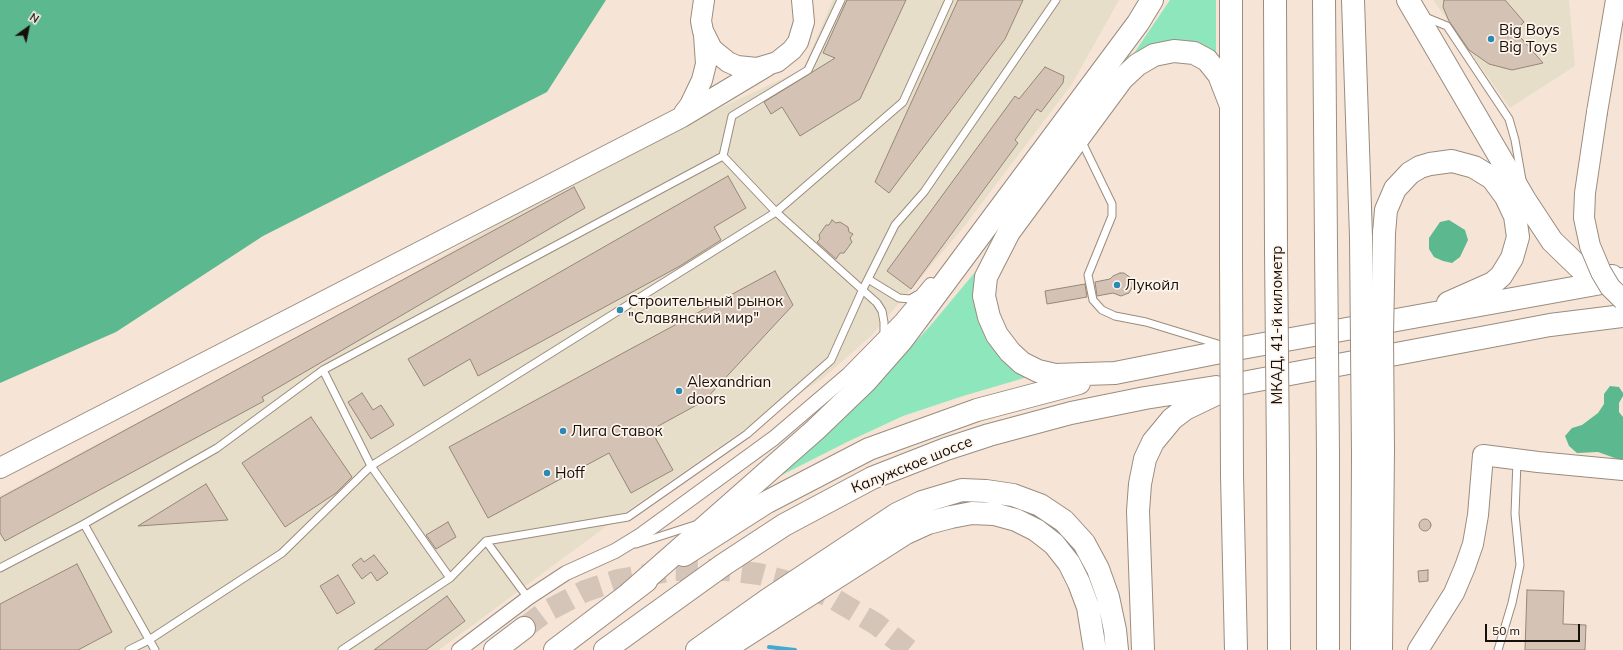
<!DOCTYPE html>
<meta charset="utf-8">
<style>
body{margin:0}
#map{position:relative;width:1623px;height:650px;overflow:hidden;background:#f6e5d6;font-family:Mulish,sans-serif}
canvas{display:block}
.north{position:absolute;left:8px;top:8px;width:40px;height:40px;-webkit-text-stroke:3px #fef4eb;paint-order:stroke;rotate:33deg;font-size:11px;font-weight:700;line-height:16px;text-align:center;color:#16100b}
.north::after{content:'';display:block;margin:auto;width:14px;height:18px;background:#16100b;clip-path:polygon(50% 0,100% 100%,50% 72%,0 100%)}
.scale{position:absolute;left:1485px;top:624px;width:95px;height:18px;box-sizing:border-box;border:2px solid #16100b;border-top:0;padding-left:5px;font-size:12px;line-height:14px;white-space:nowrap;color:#16100b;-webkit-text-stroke:3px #fef4eb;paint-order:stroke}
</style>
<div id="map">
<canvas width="1623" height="650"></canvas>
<div class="north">N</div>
<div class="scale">50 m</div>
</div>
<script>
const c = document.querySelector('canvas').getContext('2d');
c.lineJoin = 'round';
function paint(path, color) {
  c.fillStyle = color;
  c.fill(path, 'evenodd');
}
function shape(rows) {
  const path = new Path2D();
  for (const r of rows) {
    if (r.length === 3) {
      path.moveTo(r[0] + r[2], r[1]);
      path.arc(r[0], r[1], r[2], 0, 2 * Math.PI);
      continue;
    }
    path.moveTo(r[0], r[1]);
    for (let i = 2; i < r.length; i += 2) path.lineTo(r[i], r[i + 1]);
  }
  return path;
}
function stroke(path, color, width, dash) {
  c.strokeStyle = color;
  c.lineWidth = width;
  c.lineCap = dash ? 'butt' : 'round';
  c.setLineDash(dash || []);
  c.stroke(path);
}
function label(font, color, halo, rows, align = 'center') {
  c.font = font + ' Mulish,sans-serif';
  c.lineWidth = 3.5;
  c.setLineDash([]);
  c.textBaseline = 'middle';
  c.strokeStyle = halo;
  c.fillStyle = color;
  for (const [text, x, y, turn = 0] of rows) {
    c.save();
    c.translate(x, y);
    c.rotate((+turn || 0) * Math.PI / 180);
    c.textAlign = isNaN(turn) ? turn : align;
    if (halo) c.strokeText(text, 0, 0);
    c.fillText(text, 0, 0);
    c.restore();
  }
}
paint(shape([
 [833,0,1119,0,1072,84,963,228,871,336,822,379,739,433,627,511,439,650,0,650,0,496,395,284,597,166,803,69],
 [1433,0,1569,0,1575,66,1510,108]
]), '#e7dec9');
paint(shape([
 [1170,0,1216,0,1216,57,1126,65],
 [976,271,979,274,978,296,1031,376,963,396,903,416,847,442,770,481,886,374,931,325]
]), '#8ee6bc');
paint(shape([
 [0,0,606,0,547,92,263,236,116,332,0,383],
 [1449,220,1465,230,1468,240,1460,257,1452,263,1443,261,1434,257,1429,249,1429,238,1440,222],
 [1610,386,1619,387,1623,393,1623,396,1619,403,1619,412,1623,417,1623,461,1598,452,1577,453,1569,446,1565,436,1572,428,1582,425,1598,413,1604,404,1604,394]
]), '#5cb88f');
stroke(shape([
 [769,647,795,650]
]), '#41aace', 4);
const building = shape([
 [847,0,906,0,860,99,800,136,782,107,771,114,764,102,835,58,823,53,847,0],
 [958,0,1023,0,1005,39,889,193,875,182,958,0],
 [1444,0,1505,0,1524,22,1515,31,1543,63,1512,70,1489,64,1469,50,1449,21,1443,7,1444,0],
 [1045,67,1064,76,1063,83,1041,112,1037,109,1015,140,1018,143,911,289,887,271,1015,96,1019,99,1045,67],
 [728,176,746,208,714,227,721,240,680,266,478,376,470,359,424,386,408,359,728,176],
 [574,187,585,208,262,397,264,401,5,541,0,533,0,498,574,187],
 [832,220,836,223,840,222,848,227,849,232,853,234,850,238,852,242,844,253,840,253,836,259,817,242,820,239,819,235,826,225,829,225,832,220],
 [775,271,793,305,704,401,651,430,673,470,631,493,609,453,488,518,449,447,775,271],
 [1120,273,1124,273,1131,278,1133,286,1129,293,1121,296,1113,293,1097,296,1095,282,1110,279,1113,276,1120,273],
 [1085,284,1087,297,1047,304,1045,291,1085,284],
 [362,393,373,410,381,405,394,425,371,439,348,402,362,393],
 [311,417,352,477,336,493,285,527,242,463,311,417],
 [206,484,228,520,138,526,206,484],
 [1425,525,6],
 [448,522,456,537,436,549,426,535,448,522],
 [374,555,388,573,377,581,371,572,362,579,352,565,361,558,364,562,374,555],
 [77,564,112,632,78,650,0,650,0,604,77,564],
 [1428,570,1428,581,1419,582,1418,571,1428,570],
 [338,575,355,603,337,614,320,586,338,575],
 [1527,590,1564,591,1563,624,1586,625,1585,650,1525,650,1527,590],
 [447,596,465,621,426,650,374,650,447,596]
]);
paint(building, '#d4c3b5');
stroke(building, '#968779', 1);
stroke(shape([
 [524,628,545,612,585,591,618,580,675,570,726,570,759,574,799,585,829,596,876,624,909,650]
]), '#d4c5b8', 22, [22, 11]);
const lane = shape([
 [1425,17,1447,26,1509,119,1515,140,1522,180],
 [1081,140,1112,204,1112,216,1088,275,1093,300,1102,310,1115,316,1146,322,1221,345],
 [723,156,776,212,877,303,882,311,884,322,884,336],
 [868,279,899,298,910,299,917,295],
 [323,370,371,466,450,578],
 [84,524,155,650],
 [486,541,528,598],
 [636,544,698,524],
 [0,568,84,524,217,448,323,370,723,156,732,116,808,70,841,0],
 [129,650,149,640,282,553,371,466,776,212,903,102,949,0],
 [342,650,450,578,486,541,628,517,747,434,831,360,862,291,895,225,924,192,1056,0],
 [1498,650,1512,603,1520,565,1515,514,1517,461]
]);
const street = shape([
 [459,650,528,598,566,573,615,551,641,535,774,438,849,374,901,321,931,285]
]);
const secondary = shape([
 [704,0,701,21,703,31,712,49,728,62,737,66,757,68,777,62,792,50,798,42,804,22,802,0],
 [1597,112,1616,0],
 [684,113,690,105,702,80,706,64,704,35],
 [0,468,682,117,767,66],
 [1418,650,1454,593,1465,567,1473,544,1478,515,1483,455,1538,462,1623,470]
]);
const primary = shape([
 [1408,0,1525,200,1552,241,1583,271,1594,276,1612,276],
 [1231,106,1219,75,1207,60,1194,53,1174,51,1154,55,1137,65,1122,79,1009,232,986,277,984,296,989,317,997,335,1010,352,1022,363,1038,371,1055,375,1115,373,1236,349,1623,279],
 [1384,233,1386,210,1395,189,1410,173,1420,167,1430,164,1452,161,1474,167,1492,178,1506,197,1515,216,1518,237,1512,258,1501,276,1493,283,1448,303],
 [1231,259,1231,0],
 [1232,475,1236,650],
 [684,555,767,502,869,449,977,410,1079,383],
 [555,650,646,581],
 [605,650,723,565,784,525,872,478,946,449,989,435,1071,413,1145,398,1216,387],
 [1143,650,1138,511,1140,484,1145,459,1153,442,1172,419,1185,409,1237,384,1550,325,1623,316],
 [1381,650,1383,449]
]);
const highway = shape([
 [1275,0,1276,250],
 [1324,0,1326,245],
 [1353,0,1361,237],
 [1328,454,1328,650],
 [1278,459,1279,650],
 [631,592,815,430,866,381,902,340,1138,23,1152,0],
 [495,650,524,628],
 [697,650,766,601,897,514,922,502,962,490,986,491,1013,495,1040,505,1064,521,1084,543,1098,569,1108,597,1115,630,1117,650],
 [723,650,906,533,928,523,951,517,972,513,994,514,1016,520,1036,530,1054,544,1069,563,1079,583,1088,607,1095,650],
 [1362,650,1363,454]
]);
stroke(lane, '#9b8c7e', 9);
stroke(street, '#9b8c7e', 16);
stroke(secondary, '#9b8c7e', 22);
stroke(primary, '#9b8c7e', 24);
stroke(highway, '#9b8c7e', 24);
stroke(lane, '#fff', 7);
stroke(street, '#fff', 14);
stroke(secondary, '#fff', 20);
stroke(primary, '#fff', 22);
stroke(highway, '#fff', 22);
const secondaryBridge = shape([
 [1597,112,1585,193,1584,218,1590,246,1601,272,1610,287,1623,300]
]);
const primaryBridge = shape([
 [1231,259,1232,475],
 [1383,449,1382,336,1384,233]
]);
const highwayBridge = shape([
 [1361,237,1363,454],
 [1326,245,1328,454],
 [1276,250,1278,459]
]);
stroke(secondaryBridge, '#9b8c7e', 22, []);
stroke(primaryBridge, '#9b8c7e', 24, []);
stroke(highwayBridge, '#9b8c7e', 24, []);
stroke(secondaryBridge, '#fff', 20);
stroke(primaryBridge, '#fff', 22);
stroke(highwayBridge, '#fff', 22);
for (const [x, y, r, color] of [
 [1491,39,4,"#2c88b5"],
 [1117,285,4,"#2c88b5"],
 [620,310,4,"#2c88b5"],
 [679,391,4,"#2c88b5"],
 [563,431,4,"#2c88b5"],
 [547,473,4,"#2c88b5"]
]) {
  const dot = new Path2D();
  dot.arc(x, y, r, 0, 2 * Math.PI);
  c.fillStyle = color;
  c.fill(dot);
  stroke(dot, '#fef4eb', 1.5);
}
label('15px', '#16100b', '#fef4eb', [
 ["Big Boys",1499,30],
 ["Big Toys",1499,47],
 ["Лукойл",1125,285],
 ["Строительный рынок",628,301],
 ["\"Славянский мир\"",628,318],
 ["Alexandrian",687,382],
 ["doors",687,399],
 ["Лига Ставок",571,431],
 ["Hoff",555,473]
], 'left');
label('15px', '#16100b', '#fef4eb', [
 ["МКАД, 41-й километр",1277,325,-90],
 ["Калужское шоссе",912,465,-22]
]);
</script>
